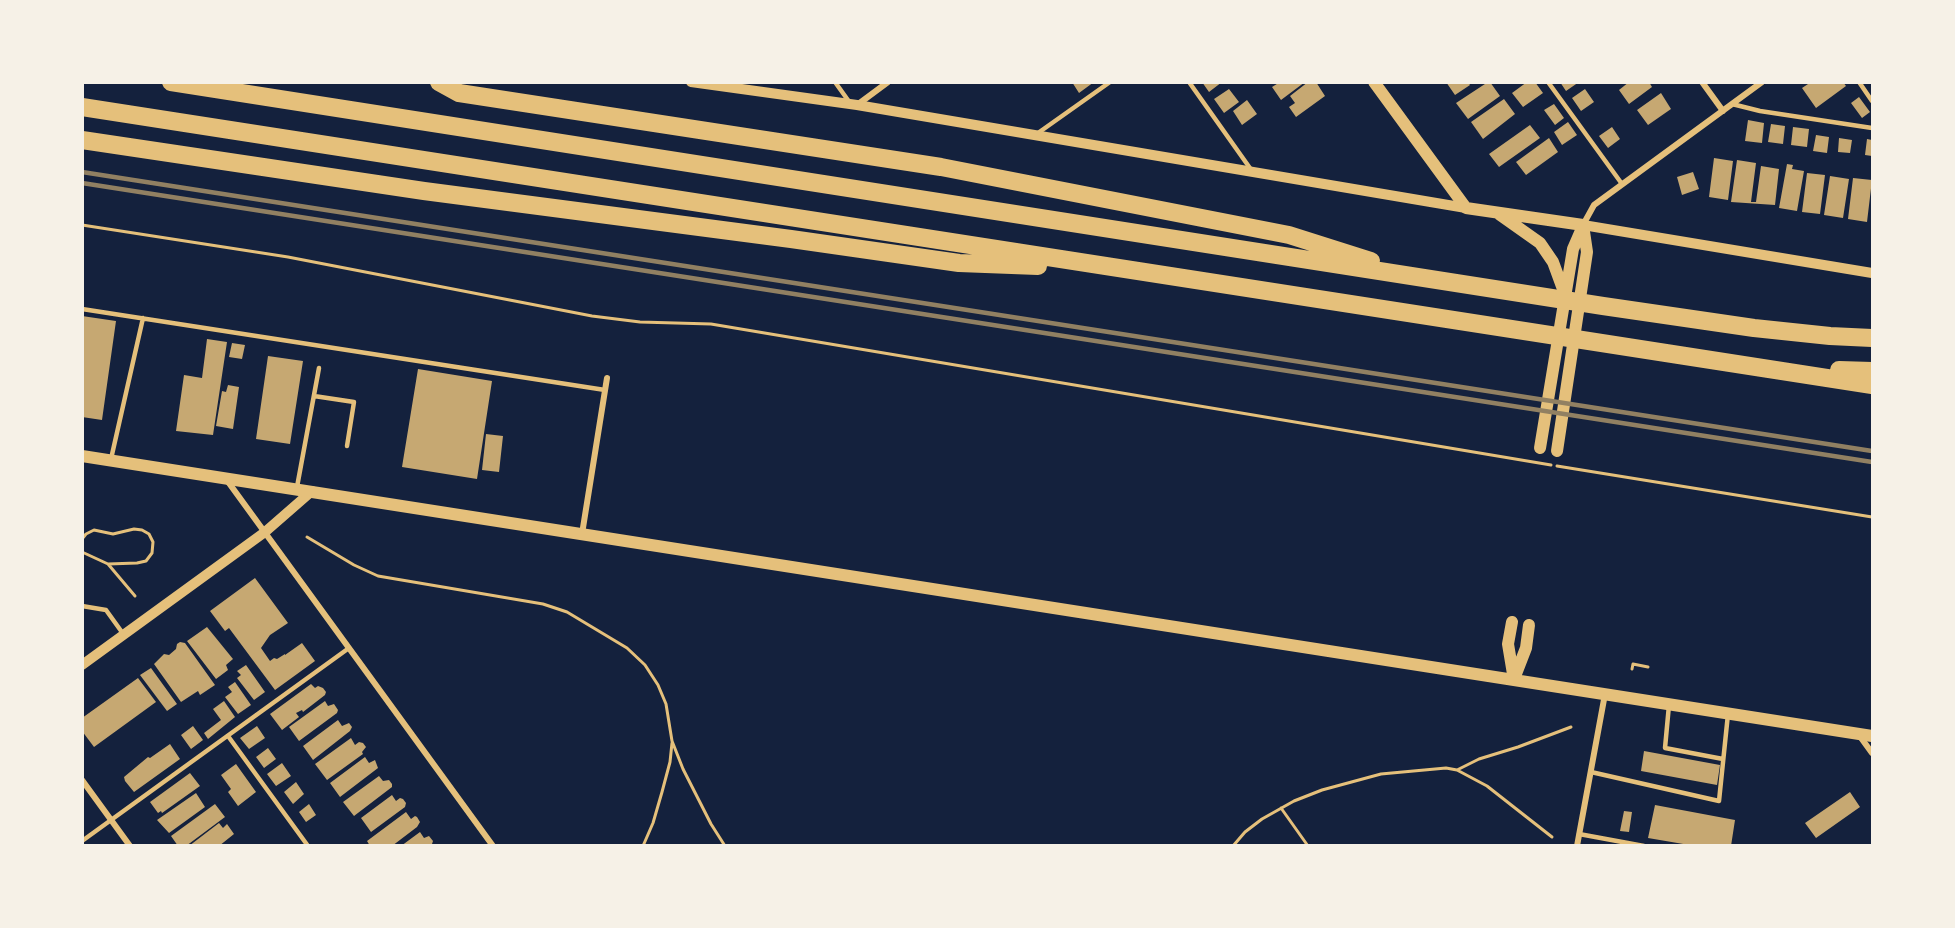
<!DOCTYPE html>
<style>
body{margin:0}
#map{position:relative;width:1955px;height:928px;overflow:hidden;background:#14213d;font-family:"Work Sans",sans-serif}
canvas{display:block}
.frame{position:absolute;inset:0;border:84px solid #f6f1e7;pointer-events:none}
</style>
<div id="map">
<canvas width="1955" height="928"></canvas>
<div class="frame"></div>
</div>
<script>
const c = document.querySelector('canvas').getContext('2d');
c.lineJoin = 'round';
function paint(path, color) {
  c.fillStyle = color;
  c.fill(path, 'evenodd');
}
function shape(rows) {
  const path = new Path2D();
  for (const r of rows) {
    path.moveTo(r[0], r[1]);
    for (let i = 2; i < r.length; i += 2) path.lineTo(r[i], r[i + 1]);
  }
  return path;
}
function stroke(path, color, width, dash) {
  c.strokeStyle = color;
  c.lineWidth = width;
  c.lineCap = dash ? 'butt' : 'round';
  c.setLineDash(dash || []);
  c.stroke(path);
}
paint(shape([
 [1072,82,1094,82,1079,93],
 [1202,82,1222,82,1209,92],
 [1280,82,1305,82,1281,100,1272,87],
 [1308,82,1316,82,1325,96,1296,117,1289,107,1295,103,1290,96],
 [1446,82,1468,82,1470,85,1455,95],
 [1488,82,1490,82,1500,96,1468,119,1456,103],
 [1527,82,1535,82,1543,93,1523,107,1512,93],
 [1560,82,1579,82,1566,91],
 [1629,82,1649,82,1652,87,1629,104,1619,90],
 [1843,82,1846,86,1816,108,1802,88,1811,82],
 [1229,89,1239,102,1224,113,1214,99],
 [1585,89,1594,102,1581,111,1572,98],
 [1661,93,1671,109,1648,125,1637,110],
 [1859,97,1870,112,1862,118,1851,103],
 [1504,99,1515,114,1483,139,1471,122],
 [1247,100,1257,114,1242,125,1233,111],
 [1554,104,1564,118,1555,125,1544,110],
 [1748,120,1764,123,1762,143,1745,141],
 [1568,122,1577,135,1562,145,1554,132],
 [1771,124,1785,126,1783,144,1768,142],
 [1530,125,1540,138,1499,167,1489,154],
 [1612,127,1620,139,1608,148,1599,136],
 [1793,127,1809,129,1807,147,1791,145],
 [1816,135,1829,137,1827,153,1813,151],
 [1549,138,1558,152,1526,175,1516,162],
 [1839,138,1852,140,1850,153,1838,152],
 [1867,139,1872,140,1872,156,1865,155],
 [1714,158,1733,161,1728,200,1709,197],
 [1737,160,1756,163,1751,202,1756,202,1761,166,1779,169,1775,205,1731,202],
 [1787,164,1793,165,1792,169,1804,171,1797,211,1779,208],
 [1693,172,1699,189,1682,195,1677,177],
 [1807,173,1825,175,1820,214,1802,212],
 [1830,176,1849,179,1843,218,1824,215],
 [1853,178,1872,180,1867,222,1848,219],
 [82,316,116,321,102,420,82,417],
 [207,339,227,342,213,435,176,431,184,375,202,378],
 [232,343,245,345,242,359,229,357],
 [268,356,303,361,290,444,256,439],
 [418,369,492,381,477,479,402,467],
 [228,385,239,387,233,429,216,426,222,391,226,392],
 [486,434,503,436,499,472,482,470],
 [255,578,288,623,270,635,261,648,270,661,274,658,277,659,285,654,285,655,302,643,315,661,275,690,229,628,225,631,210,611],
 [207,627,233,659,226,665,228,670,216,679,187,641],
 [180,642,185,643,215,685,200,695,198,691,181,702,154,664,164,654,169,655,176,649,177,644],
 [246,665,265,692,254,700,237,678,241,675,237,671],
 [151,668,177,704,167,711,140,675],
 [138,678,156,702,94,747,82,731,82,718],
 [235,682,251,705,238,714,225,697,232,692,228,687],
 [311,684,315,688,318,686,323,688,326,692,325,695,303,712,302,710,296,713,299,717,282,730,270,714],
 [224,701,235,717,208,739,204,733,221,720,213,709],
 [325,701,328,706,334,704,338,710,337,713,299,741,289,727],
 [338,720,342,726,349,723,352,727,350,731,313,760,303,746],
 [193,726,203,740,191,749,181,735],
 [257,726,265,738,249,749,240,738],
 [351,738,355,745,359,742,363,743,366,747,362,752,363,754,327,780,315,764],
 [170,744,180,759,134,792,125,781,124,777,148,757,150,758],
 [268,748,276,759,264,768,256,757],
 [1644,751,1720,765,1717,785,1641,771],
 [365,757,369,763,375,760,378,768,340,797,330,783],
 [282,763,291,776,276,786,267,774],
 [236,764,256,792,238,806,228,792,231,789,221,775],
 [190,773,200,786,162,813,161,811,158,813,150,802],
 [379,776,383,781,389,780,392,784,392,787,354,816,343,802],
 [296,782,304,794,293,804,284,792],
 [1850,792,1860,807,1816,838,1805,823],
 [196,793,205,807,169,833,157,820],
 [392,795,396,801,400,798,403,799,406,803,405,807,371,832,361,818],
 [215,804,225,817,186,846,178,846,171,836],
 [309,804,316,815,306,822,299,812],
 [1655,805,1735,820,1731,846,1695,846,1648,838],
 [1624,811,1632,812,1629,832,1620,831],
 [406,812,411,819,415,816,417,817,420,822,417,827,392,846,370,846,367,841],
 [219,823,223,828,227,824,234,834,219,846,189,846],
 [420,832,424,838,429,836,433,841,432,844,401,846]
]), '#c6a872');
stroke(shape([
 [82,225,288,257,592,316,640,322,711,324,1551,465],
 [1557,466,1872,517],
 [307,537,354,565,378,576,543,604,567,612,627,648,645,665,658,685,666,704,672,741,683,769,711,824,725,846],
 [82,539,86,534,94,530,113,534,134,529,142,530,149,534,153,542,152,553,146,561,137,563,108,564],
 [82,552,108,564,135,596],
 [1632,669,1633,664,1648,667],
 [1457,770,1479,759,1518,747,1571,727],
 [1281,808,1308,846],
 [643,846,653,823,662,792,670,762,672,743],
 [1233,846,1245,832,1262,819,1294,801,1322,790,1381,774,1446,768,1457,770,1487,786,1552,837]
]), '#e5c07b', 3);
stroke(shape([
 [835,82,850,103],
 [1189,82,1252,171],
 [1548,82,1622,184],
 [1859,82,1872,101],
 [1732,104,1760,111,1872,128],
 [1038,133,1110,82],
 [82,309,605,390],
 [314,396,354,402,347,446],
 [111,459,143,318],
 [297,487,319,368],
 [82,606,106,610,124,635],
 [1669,705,1665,748,1723,759],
 [228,736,308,846],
 [1591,772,1719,801,1728,714],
 [1579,834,1644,846],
 [82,841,349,648]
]), '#e5c07b', 4.5);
stroke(shape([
 [1702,82,1723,111],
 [857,105,888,82],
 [1583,225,1594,205,1762,82],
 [226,479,493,846],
 [582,534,607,378],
 [1859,735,1872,753],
 [82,780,130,846],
 [1577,846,1605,694]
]), '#e5c07b', 6);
stroke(shape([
 [691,82,857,105,1466,208],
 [1583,225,1872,273],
 [82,665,265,532,312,491]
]), '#e5c07b', 10);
stroke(shape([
 [1374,82,1466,208,1583,225],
 [1499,214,1540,243,1553,262,1564,292],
 [1540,448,1573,249,1583,226],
 [1557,451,1587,252,1583,225],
 [82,456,1872,736],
 [1512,622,1508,644,1514,680],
 [1514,679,1526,648,1529,625]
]), '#e5c07b', 12);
stroke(shape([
 [171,82,1603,306,1754,328,1830,336,1872,338],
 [439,82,459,93,941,167,1289,235,1371,261],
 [82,107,1872,385],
 [82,140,424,191,791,239,959,263,1038,266],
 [1839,370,1872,371]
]), '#e5c07b', 18);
stroke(shape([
 [82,172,1872,451],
 [82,183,1872,462]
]), '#918062', 4.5);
</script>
